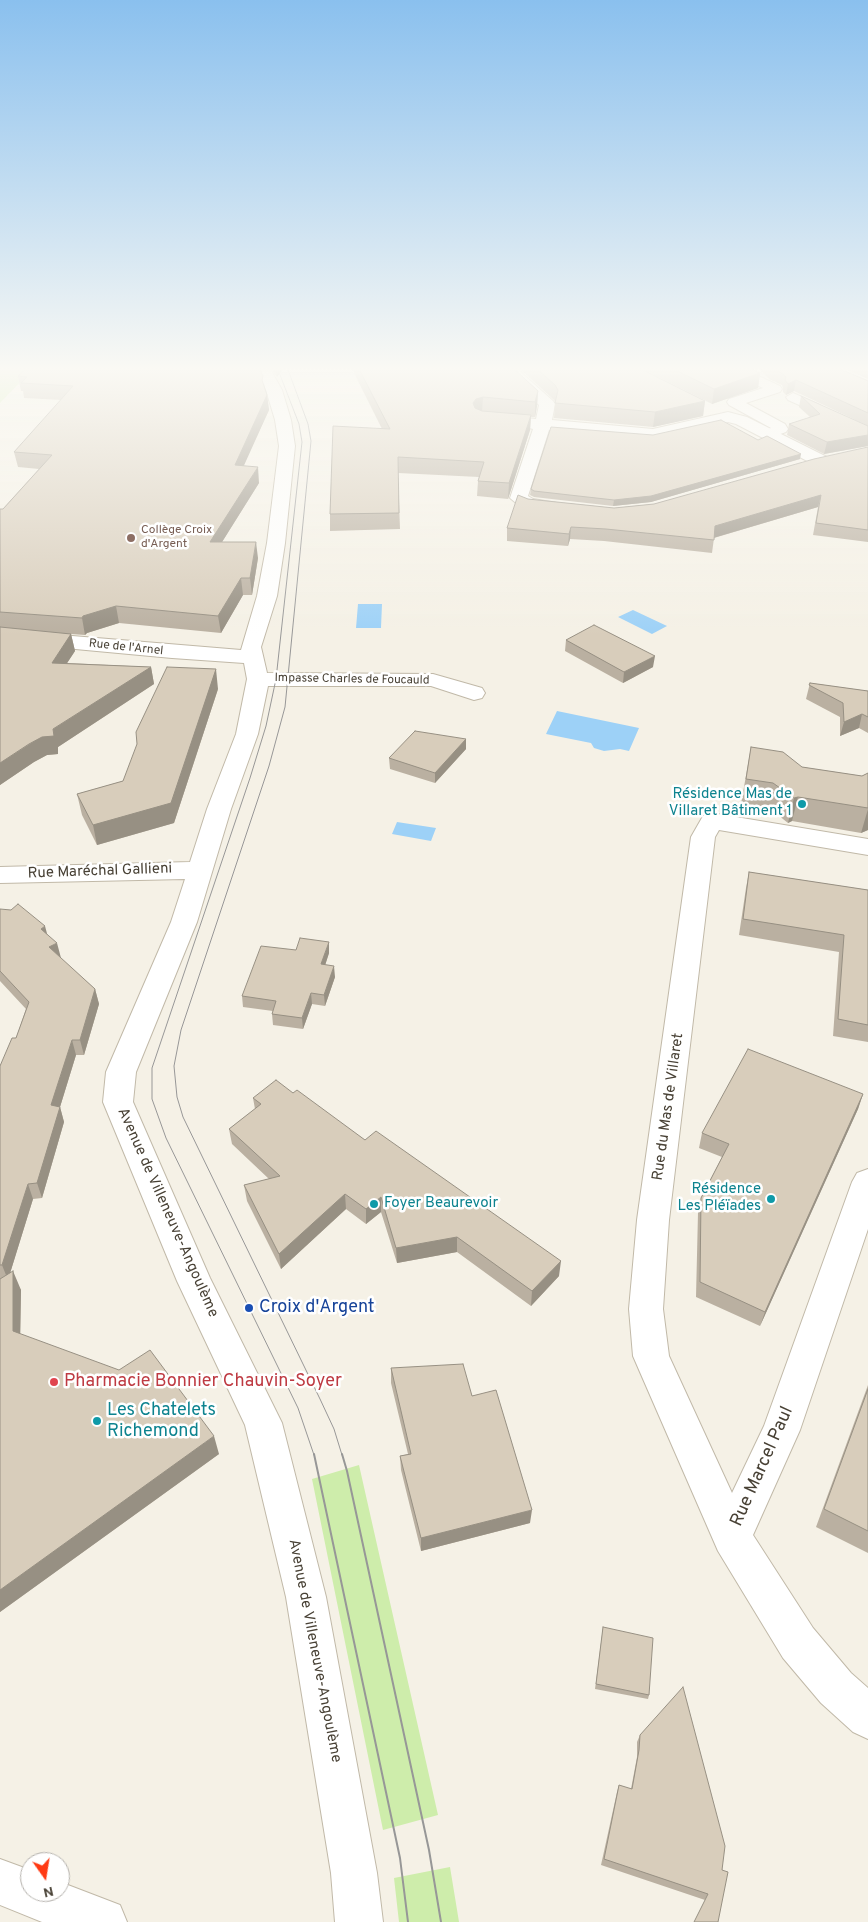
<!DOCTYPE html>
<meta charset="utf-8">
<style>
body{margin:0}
#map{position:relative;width:868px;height:1922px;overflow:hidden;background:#f5f1e6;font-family:Overpass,sans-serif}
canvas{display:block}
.north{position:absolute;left:20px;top:1852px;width:50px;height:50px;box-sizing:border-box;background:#fff;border:1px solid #b6b3ae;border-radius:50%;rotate:167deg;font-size:14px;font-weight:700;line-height:20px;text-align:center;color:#484135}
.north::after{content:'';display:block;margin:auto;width:18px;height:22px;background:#ff3a13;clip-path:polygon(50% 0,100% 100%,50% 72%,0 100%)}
</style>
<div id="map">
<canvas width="868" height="1922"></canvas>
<div class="north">N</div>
</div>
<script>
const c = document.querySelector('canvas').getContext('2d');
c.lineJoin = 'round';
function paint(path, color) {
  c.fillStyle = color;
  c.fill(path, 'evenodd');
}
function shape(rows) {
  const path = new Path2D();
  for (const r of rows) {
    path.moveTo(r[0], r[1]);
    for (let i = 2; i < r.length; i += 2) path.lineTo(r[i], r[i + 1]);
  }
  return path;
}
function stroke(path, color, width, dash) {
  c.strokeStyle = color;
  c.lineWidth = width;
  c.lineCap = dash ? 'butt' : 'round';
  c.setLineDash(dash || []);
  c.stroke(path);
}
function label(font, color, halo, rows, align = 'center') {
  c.font = font + ' Overpass,sans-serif';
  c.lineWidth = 5;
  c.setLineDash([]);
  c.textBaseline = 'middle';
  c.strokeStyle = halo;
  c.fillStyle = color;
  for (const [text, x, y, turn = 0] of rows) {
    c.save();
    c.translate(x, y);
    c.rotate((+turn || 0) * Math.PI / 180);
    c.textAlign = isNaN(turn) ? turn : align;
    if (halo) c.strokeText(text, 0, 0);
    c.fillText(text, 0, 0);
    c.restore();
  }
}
paint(shape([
 [0,367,35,367,0,403],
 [359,1465,438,1815,383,1830,312,1479],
 [450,1867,459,1922,399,1922,394,1878]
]), '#ceedab');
paint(shape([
 [358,604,382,604,381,628,356,628],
 [633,610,667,626,652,634,618,617],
 [557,711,639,728,629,751,620,749,604,751,594,748,591,743,546,734],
 [397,822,436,828,431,841,392,834]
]), '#9dd1f7');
const pedestrian = shape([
 [722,367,739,367,780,386,782,389,780,392,746,403,785,424,788,429,786,432,769,438,764,437,762,434,764,431,771,428,729,405,727,402,729,399,763,388,723,370,722,367],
 [793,393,820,405,822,408,815,412,788,400,786,397,793,393]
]);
const minor = shape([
 [254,367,269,367,282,390,291,420,295,446,285,543,277,596,261,647,267,673,433,674,482,688,485,693,482,698,474,700,431,686,268,686,258,734,231,809,197,922,136,1072,133,1102,210,1278,282,1423,326,1597,377,1873,383,1922,335,1922,331,1873,286,1597,245,1425,177,1281,103,1102,106,1072,171,922,185,879,0,883,0,867,190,862,207,809,236,734,247,679,244,663,172,658,0,642,0,630,241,650,257,596,267,543,279,446,275,420,266,390,254,367],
 [499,367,515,367,553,401,555,404,552,420,653,429,728,412,747,417,827,457,830,461,827,465,821,466,815,465,736,424,728,422,653,439,549,430,528,496,533,499,557,503,560,507,557,511,551,512,522,508,510,498,533,429,520,426,518,423,520,420,526,418,536,419,539,405,499,367],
 [712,813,868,839,868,855,719,830,715,837,669,1220,663,1309,669,1356,732,1493,764,1426,852,1182,857,1173,868,1169,868,1229,800,1430,753,1535,813,1628,851,1673,868,1688,868,1739,853,1732,821,1703,783,1658,718,1551,633,1356,629,1309,637,1220,691,837,703,816,712,813],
 [0,1859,30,1870,30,1892,60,1892,60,1882,120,1905,127,1922,42,1922,0,1905,0,1859]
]);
stroke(pedestrian, '#c1b9a8', 2);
stroke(minor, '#c1b9a8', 2);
paint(pedestrian, '#fff');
paint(minor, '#fff');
stroke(shape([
 [277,367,299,424,302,442,276,679,266,726,250,778,152,1068,152,1099,166,1138,298,1408,314,1455],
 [287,367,308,424,311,441,285,707,269,766,181,1030,174,1066,177,1097,183,1117,320,1399,334,1429,342,1455]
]), '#979797', 1);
stroke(shape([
 [314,1454,400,1858,408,1922],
 [342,1454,347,1471,429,1850,441,1922]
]), '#979797', 2);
paint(shape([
 [270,367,284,367,277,377],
 [351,367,512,367,538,391,537,406,535,417,531,417,530,430,508,499,477,496,478,481,479,477,398,473,400,529,330,531,330,514,382,429],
 [518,367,637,367,705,401,703,416,653,427,554,418,555,402,554,400],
 [638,367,747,367,760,373,758,388,712,404],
 [762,367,835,367,868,380,868,426,794,391,786,395,783,392,783,388,782,385,769,379,761,371],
 [841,367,868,367,868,379],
 [18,376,264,384,267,395,269,410,243,466,259,483,222,542,258,558,252,595,243,595,221,633,119,623,87,633,85,635,71,634,75,651,67,663,151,667,154,684,58,747,58,754,47,755,34,762,0,785,0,509,3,509,39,469,18,467,14,452,61,400,24,398,23,391,21,391],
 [801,396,868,426,868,446,824,454,787,435,789,424,810,417,799,407],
 [653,435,758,440,800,459,651,502,613,506,534,497,530,495,531,489],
 [868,447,868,542,813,535,818,507,714,538,712,553,604,541,570,539,568,546,507,541,507,528,528,499,614,508,654,504],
 [566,640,653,667,623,683,565,651],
 [810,683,868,691,868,733,859,728,840,736,840,717,806,699],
 [218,689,174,823,97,845,82,815,77,794,123,781],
 [466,739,466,749,435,783,390,769,389,758],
 [751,747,802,767,862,776,868,773,868,830,861,833,792,821,788,823,768,807,741,804],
 [749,872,868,890,868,1042,833,1036,839,952,739,935,746,888],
 [0,909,47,934,60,958,95,989,99,1004,84,1055,76,1055,60,1107,64,1122,42,1198,33,1199,10,1273,21,1290,20,1334,219,1454,0,1612,0,1066,16,1038,26,1009,0,981],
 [296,950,329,953,325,965,335,977,325,1006,312,1004,303,1029,273,1025,272,1014,273,1011,243,1007,242,996],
 [293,1093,365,1140,559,1276,531,1306,457,1252,397,1263,381,1212,366,1224,346,1209,281,1269,247,1201,244,1185,269,1179,232,1144,229,1129,255,1109,253,1098],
 [863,1094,858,1109,760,1326,696,1297,698,1213,701,1198,722,1157,699,1148,702,1133],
 [391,1368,472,1396,530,1523,421,1551,401,1470,400,1456,408,1454,391,1383],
 [868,1385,868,1553,816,1527],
 [603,1627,649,1695,648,1699,595,1689],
 [640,1735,722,1870,705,1900,601,1865,617,1792,619,1785,631,1789,637,1757,637,1742]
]), '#bab0a1');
paint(shape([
 [276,367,284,367,277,377],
 [760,373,758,388,712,404,714,389],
 [796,380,794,391,786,395,788,384],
 [538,391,537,406,535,417,535,402],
 [267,395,269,410,237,481,235,465],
 [483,397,482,412,475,414,473,403,476,399],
 [705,401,703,416,653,427,655,412],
 [531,415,530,430,508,499,509,483],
 [868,435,868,446,824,454,827,442],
 [801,454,800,459,651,502,613,506,614,500],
 [258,467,259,483,212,558,210,542],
 [821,495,818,507,713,538,715,526],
 [571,527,570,539,568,546,569,534],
 [256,542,258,558,252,595,250,578],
 [241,578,243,595,221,633,218,616],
 [116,606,119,623,87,633,85,635,82,618,83,616],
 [71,634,75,651,56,680,52,663],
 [655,656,653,667,623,683,624,672],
 [151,667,154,684,58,747,58,754,47,755,34,762,0,785,0,763],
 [216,669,218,689,174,823,97,845,93,825],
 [862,714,859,728,840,736,844,722],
 [466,739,466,749,435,783,435,773],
 [798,797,792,821,788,823,794,798],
 [868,809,868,830,861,833],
 [45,926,49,941,41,929],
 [329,942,329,953,322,975,321,964],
 [57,943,61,958,49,947],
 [334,966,335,977,325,1006,324,995],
 [95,989,99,1004,84,1055,80,1040],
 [311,993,312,1004,303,1029,302,1018],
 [72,1040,76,1055,60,1107,64,1122,42,1198,37,1183,51,1105],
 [863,1094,858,1109,760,1326,765,1312],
 [28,1184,33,1199,8,1280,2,1265],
 [345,1194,346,1209,281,1269,279,1254],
 [381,1197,381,1212,366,1224,366,1209],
 [457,1237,457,1252,397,1263,396,1248],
 [561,1261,559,1276,531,1306,532,1291],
 [13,1271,21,1290,20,1350,13,1331],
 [214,1436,219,1454,0,1612,0,1590],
 [532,1510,530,1523,421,1551,421,1538]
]), '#979083');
const building = shape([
 [28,367,259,367,263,376,262,380,267,395,235,465,258,467,210,542,256,542,250,578,241,578,218,616,116,606,83,616,82,618,0,612,0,509,3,509,52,455,14,452,73,386,21,383,27,377,18,376,28,367],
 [358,367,512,367,538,391,535,402,483,397,476,399,473,403,475,408,482,411,531,415,509,483,478,481,484,462,398,457,399,513,330,514,333,426,390,429,358,367],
 [535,367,637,367,705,401,655,412,555,403,558,390,555,385,535,367],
 [669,367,747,367,760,373,714,389,669,367],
 [770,367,835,367,868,381,868,413,796,380,788,384,785,380,786,377,783,374,770,367],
 [801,396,868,426,868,435,827,442,789,424,820,414,801,396],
 [721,420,758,440,767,436,801,454,651,496,614,500,534,491,531,489,551,427,653,435,721,420],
 [868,447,868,530,816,523,821,495,715,526,714,540,606,529,571,527,569,534,507,528,518,495,528,499,614,508,654,504,814,459,868,447],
 [594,625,655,656,624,672,566,640,594,625],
 [0,627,71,634,52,663,151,667,53,729,54,736,42,737,29,744,0,763,0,627],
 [167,667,216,669,171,803,93,825,77,794,123,781,137,744,136,732,167,667],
 [810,683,868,691,868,717,862,714,844,722,843,703,809,685,810,683],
 [415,731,466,739,435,773,389,758,415,731],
 [751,747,783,752,802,767,862,776,868,773,868,808,798,797,794,798,773,783,746,779,751,747],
 [749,872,868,890,868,1025,838,1019,844,935,743,919,749,872],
 [18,904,45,926,41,929,57,943,49,947,95,989,80,1040,72,1040,51,1105,60,1107,37,1183,28,1184,2,1265,0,1265,0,1066,12,1038,16,1038,29,1002,0,971,0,909,11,910,18,904],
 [300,938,329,942,321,964,334,966,324,995,311,993,302,1018,272,1014,276,1001,242,996,261,946,296,950,300,938],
 [748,1049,863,1094,765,1312,700,1282,701,1198,729,1144,702,1133,748,1049],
 [276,1080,293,1093,297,1090,365,1140,376,1131,561,1261,532,1291,457,1237,396,1248,381,1197,366,1209,345,1194,279,1254,244,1185,280,1176,229,1129,261,1104,253,1098,276,1080],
 [13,1271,13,1331,119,1370,150,1350,214,1436,0,1590,0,1279,13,1271],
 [463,1364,472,1396,496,1390,532,1510,421,1538,400,1456,411,1454,391,1368,463,1364],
 [868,1389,868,1531,824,1509,868,1389],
 [603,1627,653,1638,649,1695,596,1684,603,1627],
 [683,1687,725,1846,722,1870,728,1872,718,1922,694,1922,708,1894,604,1859,619,1785,632,1789,639,1750,640,1735,683,1687]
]);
paint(building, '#d8cdbb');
stroke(building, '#979083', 1);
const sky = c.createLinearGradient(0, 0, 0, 636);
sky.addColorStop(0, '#8ac0ee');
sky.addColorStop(0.58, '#faf9f4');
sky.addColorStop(1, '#faf9f400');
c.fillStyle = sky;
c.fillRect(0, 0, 868, 636);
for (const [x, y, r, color] of [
 [131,538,5,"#8d6e63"],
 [802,804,5,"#0f9aa8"],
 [771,1199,5,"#0f9aa8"],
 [374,1204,5,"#0f9aa8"],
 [249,1308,5,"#1a4fb4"],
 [54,1382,5,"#e0444e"],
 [97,1421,5,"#0f9aa8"]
]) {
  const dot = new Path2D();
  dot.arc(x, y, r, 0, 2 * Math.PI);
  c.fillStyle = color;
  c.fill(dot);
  stroke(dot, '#fff', 2);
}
label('12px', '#785e54', '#fff', [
 ["Collège Croix",141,531],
 ["d'Argent",141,545]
], 'left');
label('12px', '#484135', '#fff', [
 ["Rue de l'Arnel",126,648,6],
 ["Impasse Charles de Foucauld",352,680,1]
]);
label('15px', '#0d838f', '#fff', [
 ["Résidence Mas de",792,795],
 ["Villaret Bâtiment 1",792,812],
 ["Résidence",761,1190],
 ["Les Pléïades",761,1207],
 ["Foyer Beaurevoir",384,1204,"left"]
], 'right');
label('15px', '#484135', '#fff', [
 ["Rue Maréchal Gallieni",100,872,-2],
 ["Rue du Mas de Villaret",669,1107,-82],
 ["Avenue de Villeneuve-Angoulème",167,1213,66],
 ["Avenue de Villeneuve-Angoulème",314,1651,79]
]);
label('18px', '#164399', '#fff', [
 ["Croix d'Argent",259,1308]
], 'left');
label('18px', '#be3a42', '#fff', [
 ["Pharmacie Bonnier Chauvin-Soyer",64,1382]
], 'left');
label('18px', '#0d838f', '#fff', [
 ["Les Chatelets",107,1411],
 ["Richemond",107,1432]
], 'left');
label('18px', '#484135', '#fff', [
 ["Rue Marcel Paul",763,1467,-66]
]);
</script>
